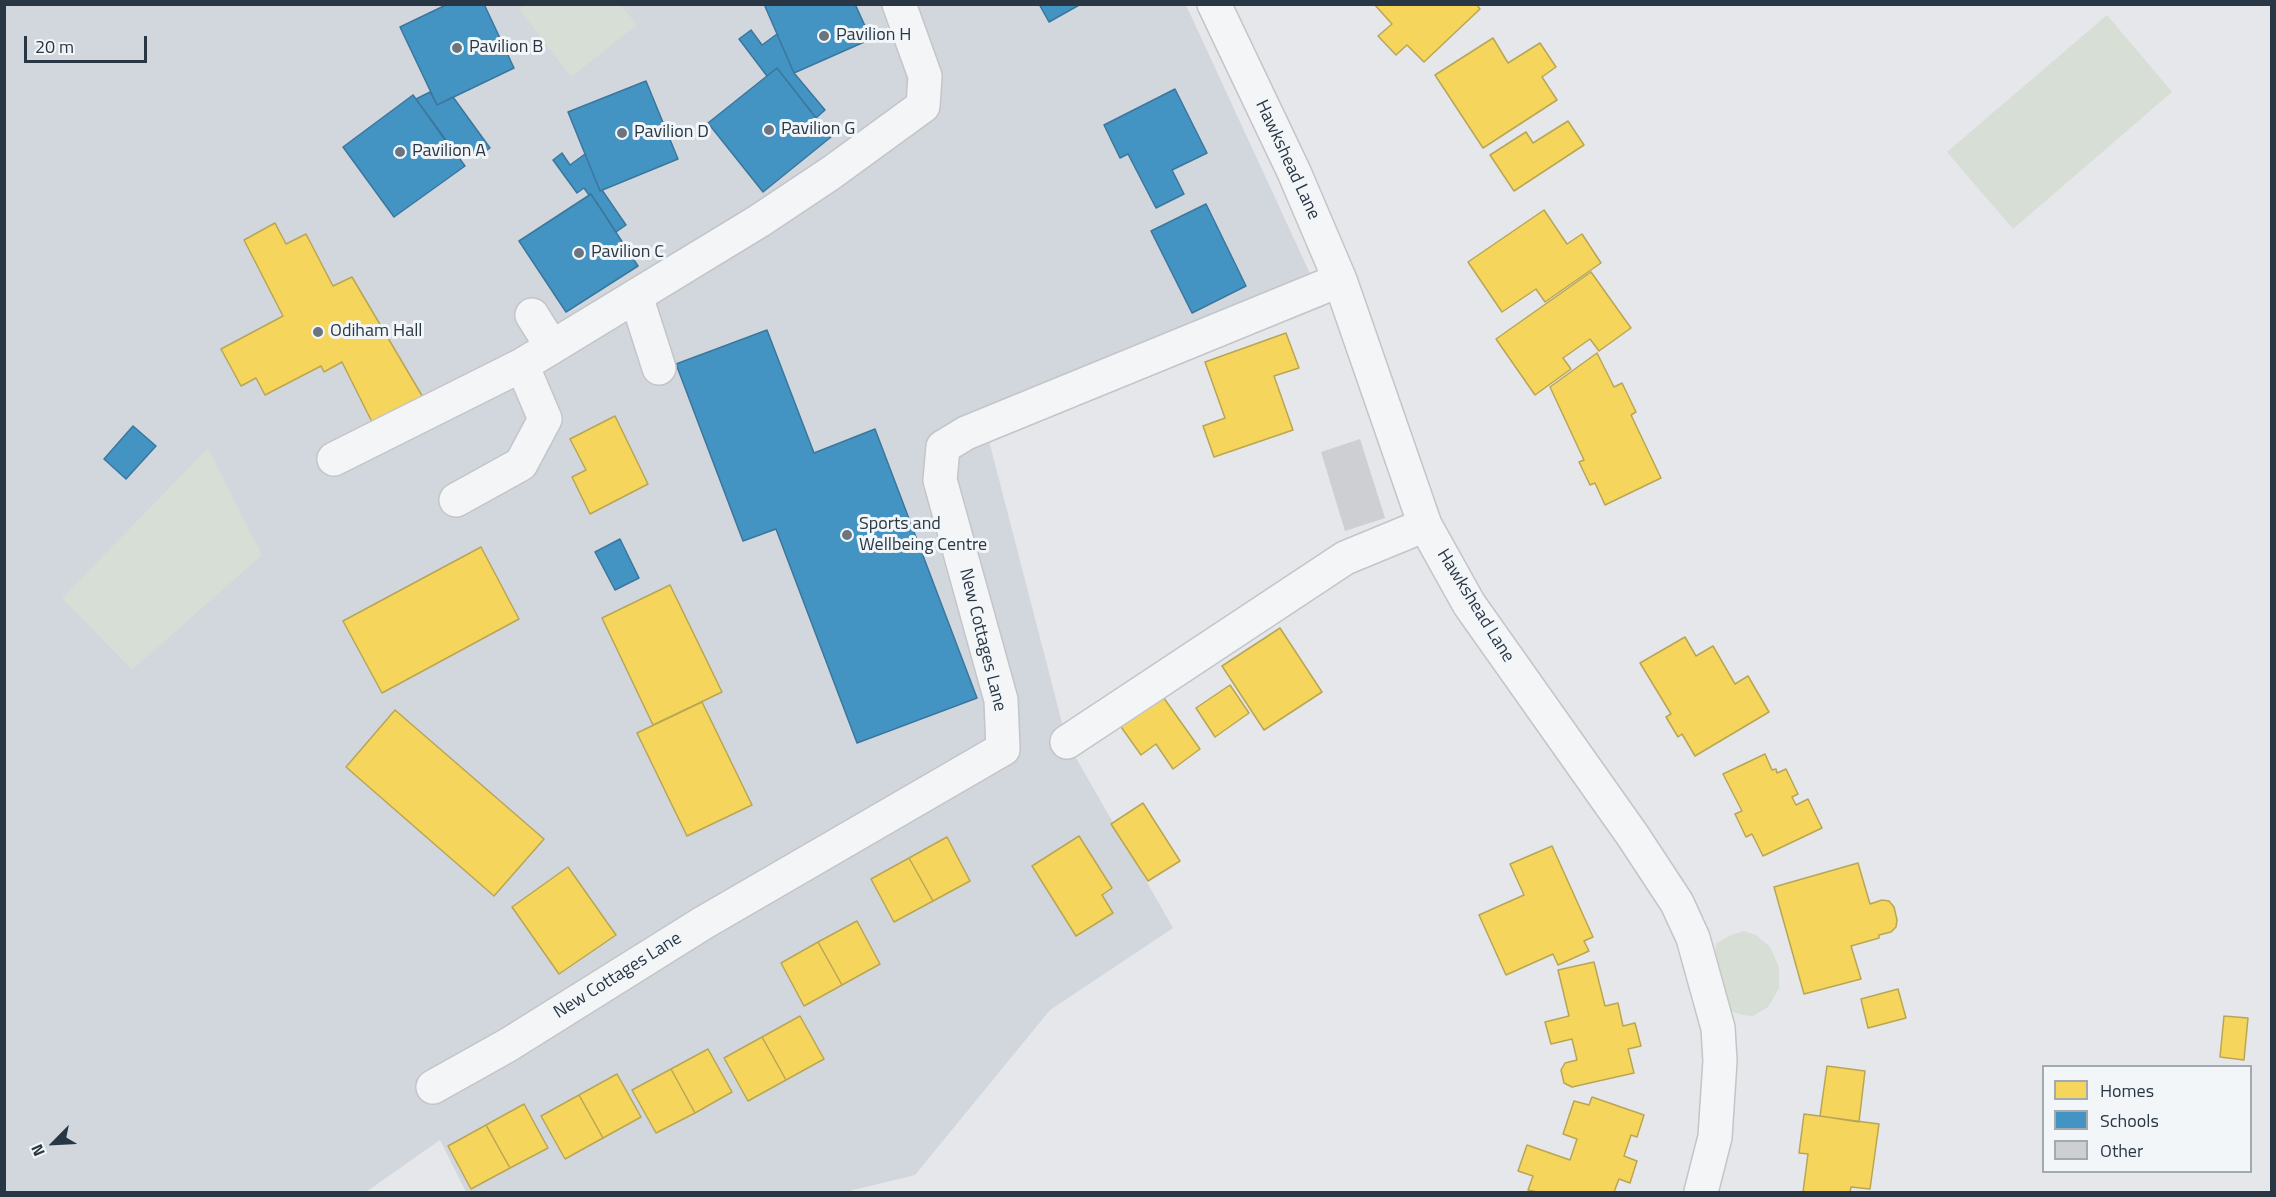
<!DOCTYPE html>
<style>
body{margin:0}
#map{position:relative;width:2276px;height:1197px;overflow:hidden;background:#e5e7ea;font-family:"Titillium Web",sans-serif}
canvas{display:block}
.frame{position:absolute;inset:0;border:6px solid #293745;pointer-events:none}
.legend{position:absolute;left:2042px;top:1065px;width:210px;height:108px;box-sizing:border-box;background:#f3f6f9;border:2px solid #a2aab1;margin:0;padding:8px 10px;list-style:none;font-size:18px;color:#293745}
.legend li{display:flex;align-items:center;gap:12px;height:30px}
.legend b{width:30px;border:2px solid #a2aab1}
.north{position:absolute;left:24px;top:1113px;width:60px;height:60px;-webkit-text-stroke:4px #f3f6f9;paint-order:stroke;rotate:246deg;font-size:16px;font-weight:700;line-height:24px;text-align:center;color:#293745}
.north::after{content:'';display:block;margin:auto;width:21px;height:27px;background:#293745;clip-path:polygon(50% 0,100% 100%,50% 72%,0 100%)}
.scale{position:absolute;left:24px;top:36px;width:123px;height:27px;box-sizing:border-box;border:3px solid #293745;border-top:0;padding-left:8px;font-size:18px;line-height:21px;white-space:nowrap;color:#293745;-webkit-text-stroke:4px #f3f6f9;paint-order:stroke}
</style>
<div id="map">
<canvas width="2276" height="1197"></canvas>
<div class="frame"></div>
<ul class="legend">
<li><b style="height:16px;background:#f6d55c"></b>Homes</li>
<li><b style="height:16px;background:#4393c3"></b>Schools</li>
<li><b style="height:16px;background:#cdcfd2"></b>Other</li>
</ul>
<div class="north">N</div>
<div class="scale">20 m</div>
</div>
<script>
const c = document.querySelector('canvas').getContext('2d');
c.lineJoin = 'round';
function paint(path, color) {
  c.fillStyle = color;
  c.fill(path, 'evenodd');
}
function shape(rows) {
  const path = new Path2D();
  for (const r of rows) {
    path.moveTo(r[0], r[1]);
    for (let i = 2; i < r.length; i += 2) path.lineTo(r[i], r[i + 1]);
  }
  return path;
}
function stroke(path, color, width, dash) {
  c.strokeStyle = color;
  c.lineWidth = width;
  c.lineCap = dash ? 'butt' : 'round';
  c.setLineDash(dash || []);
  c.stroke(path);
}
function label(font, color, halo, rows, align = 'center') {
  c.font = font + ' "Titillium Web",sans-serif';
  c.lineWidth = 6;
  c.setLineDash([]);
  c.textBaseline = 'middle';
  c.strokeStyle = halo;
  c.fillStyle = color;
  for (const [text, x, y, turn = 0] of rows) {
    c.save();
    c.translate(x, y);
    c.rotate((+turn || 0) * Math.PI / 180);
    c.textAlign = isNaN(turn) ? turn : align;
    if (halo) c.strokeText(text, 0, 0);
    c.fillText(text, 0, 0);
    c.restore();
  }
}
paint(shape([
 [5,5,1186,5,1325,306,988,437,1067,742,1173,928,1050,1010,915,1175,845,1192,466,1192,440,1140,366,1192,5,1192]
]), '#d2d7dd');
paint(shape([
 [525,4,621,5,637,25,571,77,519,9],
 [2107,15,2172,92,2013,229,1947,152],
 [208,448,262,555,132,670,62,598],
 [1744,931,1756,935,1770,947,1779,967,1779,988,1768,1007,1753,1016,1742,1015,1730,1011,1715,950,1717,943,1729,936]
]), '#d7ded5');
const homes = shape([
 [1374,4,1476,4,1480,9,1424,62,1407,45,1396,55,1378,36,1392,24,1374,4],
 [1493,38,1508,63,1540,43,1556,67,1542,77,1557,100,1483,148,1435,75,1493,38],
 [1568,121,1584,145,1514,191,1490,155,1526,132,1533,143,1568,121],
 [1544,210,1567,244,1582,234,1601,263,1545,302,1536,289,1502,312,1468,262,1544,210],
 [275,223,286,244,306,234,333,286,352,277,424,399,374,426,342,362,324,372,321,366,265,395,256,378,241,386,221,349,283,316,244,240,275,223],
 [1591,272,1631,328,1599,351,1590,339,1563,358,1571,369,1535,395,1496,339,1591,272],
 [1286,333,1299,368,1274,376,1293,430,1214,457,1203,426,1225,418,1205,362,1286,333],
 [1597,353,1614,387,1622,383,1636,412,1631,415,1661,478,1605,505,1595,483,1590,485,1579,462,1584,460,1550,387,1597,353],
 [615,416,648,484,590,514,572,477,586,470,570,439,615,416],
 [481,547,519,619,382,693,343,621,481,547],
 [670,585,722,692,653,725,602,618,670,585],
 [1280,628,1322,692,1264,730,1222,666,1280,628],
 [1685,637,1696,656,1713,646,1735,684,1748,676,1769,712,1695,756,1682,734,1678,737,1666,717,1671,714,1640,663,1685,637],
 [1230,685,1249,713,1215,737,1196,708,1230,685],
 [1161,694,1200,749,1173,769,1156,744,1141,755,1119,724,1161,694],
 [702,702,752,805,687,836,637,733,702,702],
 [395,710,544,839,494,896,346,767,395,710],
 [1765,754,1772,770,1776,769,1777,773,1786,769,1798,794,1792,797,1796,805,1808,799,1822,828,1763,856,1752,834,1746,837,1735,814,1742,811,1723,774,1765,754],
 [1143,803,1180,861,1148,881,1111,824,1143,803],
 [1079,836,1112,888,1102,895,1113,913,1076,936,1032,866,1079,836],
 [947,837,970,881,933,901,909,858,947,837],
 [1552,846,1593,937,1584,941,1589,951,1558,965,1553,954,1506,975,1479,915,1524,895,1510,864,1552,846],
 [909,858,933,901,894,922,871,879,909,858],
 [1858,863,1870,904,1882,900,1889,901,1894,907,1897,920,1896,927,1891,932,1879,935,1879,938,1851,946,1861,979,1804,994,1774,887,1858,863],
 [568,867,616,935,559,974,512,907,568,867],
 [857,921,880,964,842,985,818,942,857,921],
 [818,942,842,985,804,1006,781,963,818,942],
 [1594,962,1605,1006,1618,1003,1623,1026,1635,1023,1641,1046,1628,1049,1634,1073,1572,1087,1564,1083,1561,1070,1565,1063,1577,1060,1572,1039,1551,1044,1545,1022,1569,1016,1558,970,1594,962],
 [1898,989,1906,1018,1868,1028,1861,999,1898,989],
 [800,1016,824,1059,786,1080,762,1037,800,1016],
 [2224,1016,2248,1018,2244,1060,2220,1057,2224,1016],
 [762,1037,786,1080,748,1101,724,1058,762,1037],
 [708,1049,732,1092,695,1113,671,1069,708,1049],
 [1827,1066,1865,1071,1859,1122,1820,1116,1827,1066],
 [671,1069,695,1113,656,1133,632,1090,671,1069],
 [617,1074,641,1117,603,1138,579,1095,617,1074],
 [579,1095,603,1138,565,1159,541,1116,579,1095],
 [1592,1097,1644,1115,1637,1137,1631,1135,1624,1156,1637,1161,1630,1183,1619,1179,1614,1192,1537,1192,1528,1190,1533,1176,1518,1171,1527,1145,1570,1160,1577,1139,1563,1134,1574,1101,1589,1105,1592,1097],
 [524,1104,548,1148,510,1168,486,1125,524,1104],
 [1804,1114,1879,1124,1870,1189,1851,1187,1850,1192,1803,1192,1808,1154,1799,1153,1804,1114],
 [486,1125,510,1168,471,1189,448,1146,486,1125]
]);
paint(homes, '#f6d55c');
stroke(homes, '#b8a655', 1.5);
const schools = shape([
 [448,4,484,4,514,68,437,105,400,27,448,4],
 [764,4,855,4,871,39,794,73,764,4],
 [1039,4,1081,4,1049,22,1039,4],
 [751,30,762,45,777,34,794,73,825,110,816,118,777,68,767,76,739,39,751,30],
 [777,68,831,137,763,192,708,123,777,68],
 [646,81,678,159,600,191,568,112,646,81],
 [1175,89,1207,153,1172,170,1184,194,1156,208,1128,154,1120,158,1104,125,1175,89],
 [430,92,437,105,453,97,490,148,476,158,469,148,457,157,416,99,430,92],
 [413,95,465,166,394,217,343,147,413,95],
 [562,153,570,165,585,154,600,191,602,190,626,225,616,232,591,194,589,195,584,188,577,193,553,160,562,153],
 [591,194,638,266,566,312,519,241,591,194],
 [1206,204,1246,286,1192,313,1151,231,1206,204],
 [767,330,814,453,875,429,977,698,857,743,776,529,743,541,676,364,767,330],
 [133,426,156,446,126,479,104,459,133,426],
 [620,539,639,578,615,590,595,552,620,539]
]);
paint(schools, '#4393c3');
stroke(schools, '#3b779d', 1.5);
paint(shape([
 [1360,439,1385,518,1345,531,1321,452]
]), '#cdcfd2');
const minor = shape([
 [1214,4,1294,172,1340,280,1425,525,1469,604,1633,836,1677,903,1693,938,1718,1028,1720,1061,1715,1137,1701,1192],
 [636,296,659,368],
 [532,315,552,347],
 [334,459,522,365,552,347,759,221,831,173,923,106,925,76,899,4],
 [456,500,521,464,545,419,522,365],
 [1067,742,1345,558,1425,525],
 [433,1087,508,1045,703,923,1003,749,1001,700,940,480,943,447,966,433,1340,280]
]);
stroke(minor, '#c3c5c8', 36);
stroke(minor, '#f4f5f6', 33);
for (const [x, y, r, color] of [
 [824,36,6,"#6b757f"],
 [457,48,6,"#6b757f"],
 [769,130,6,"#6b757f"],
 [622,133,6,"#6b757f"],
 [400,152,6,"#6b757f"],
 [579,253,6,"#6b757f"],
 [318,332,6,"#6b757f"],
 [847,535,6,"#6b757f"]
]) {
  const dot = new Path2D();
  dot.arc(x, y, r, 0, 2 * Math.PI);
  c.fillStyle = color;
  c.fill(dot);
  stroke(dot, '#f3f6f9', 2);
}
label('18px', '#293745', '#f3f6f9', [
 ["Pavilion H",836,36],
 ["Pavilion B",469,48],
 ["Pavilion G",781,130],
 ["Pavilion D",634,133],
 ["Pavilion A",412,152],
 ["Pavilion C",591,253],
 ["Odiham Hall",330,332],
 ["Sports and",859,525],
 ["Wellbeing Centre",859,546]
], 'left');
label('18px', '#293745', '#f3f6f9', [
 ["Hawkshead Lane",1287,160,65],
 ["Hawkshead Lane",1475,606,58],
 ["New Cottages Lane",982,640,76],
 ["New Cottages Lane",618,976,-32]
]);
</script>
